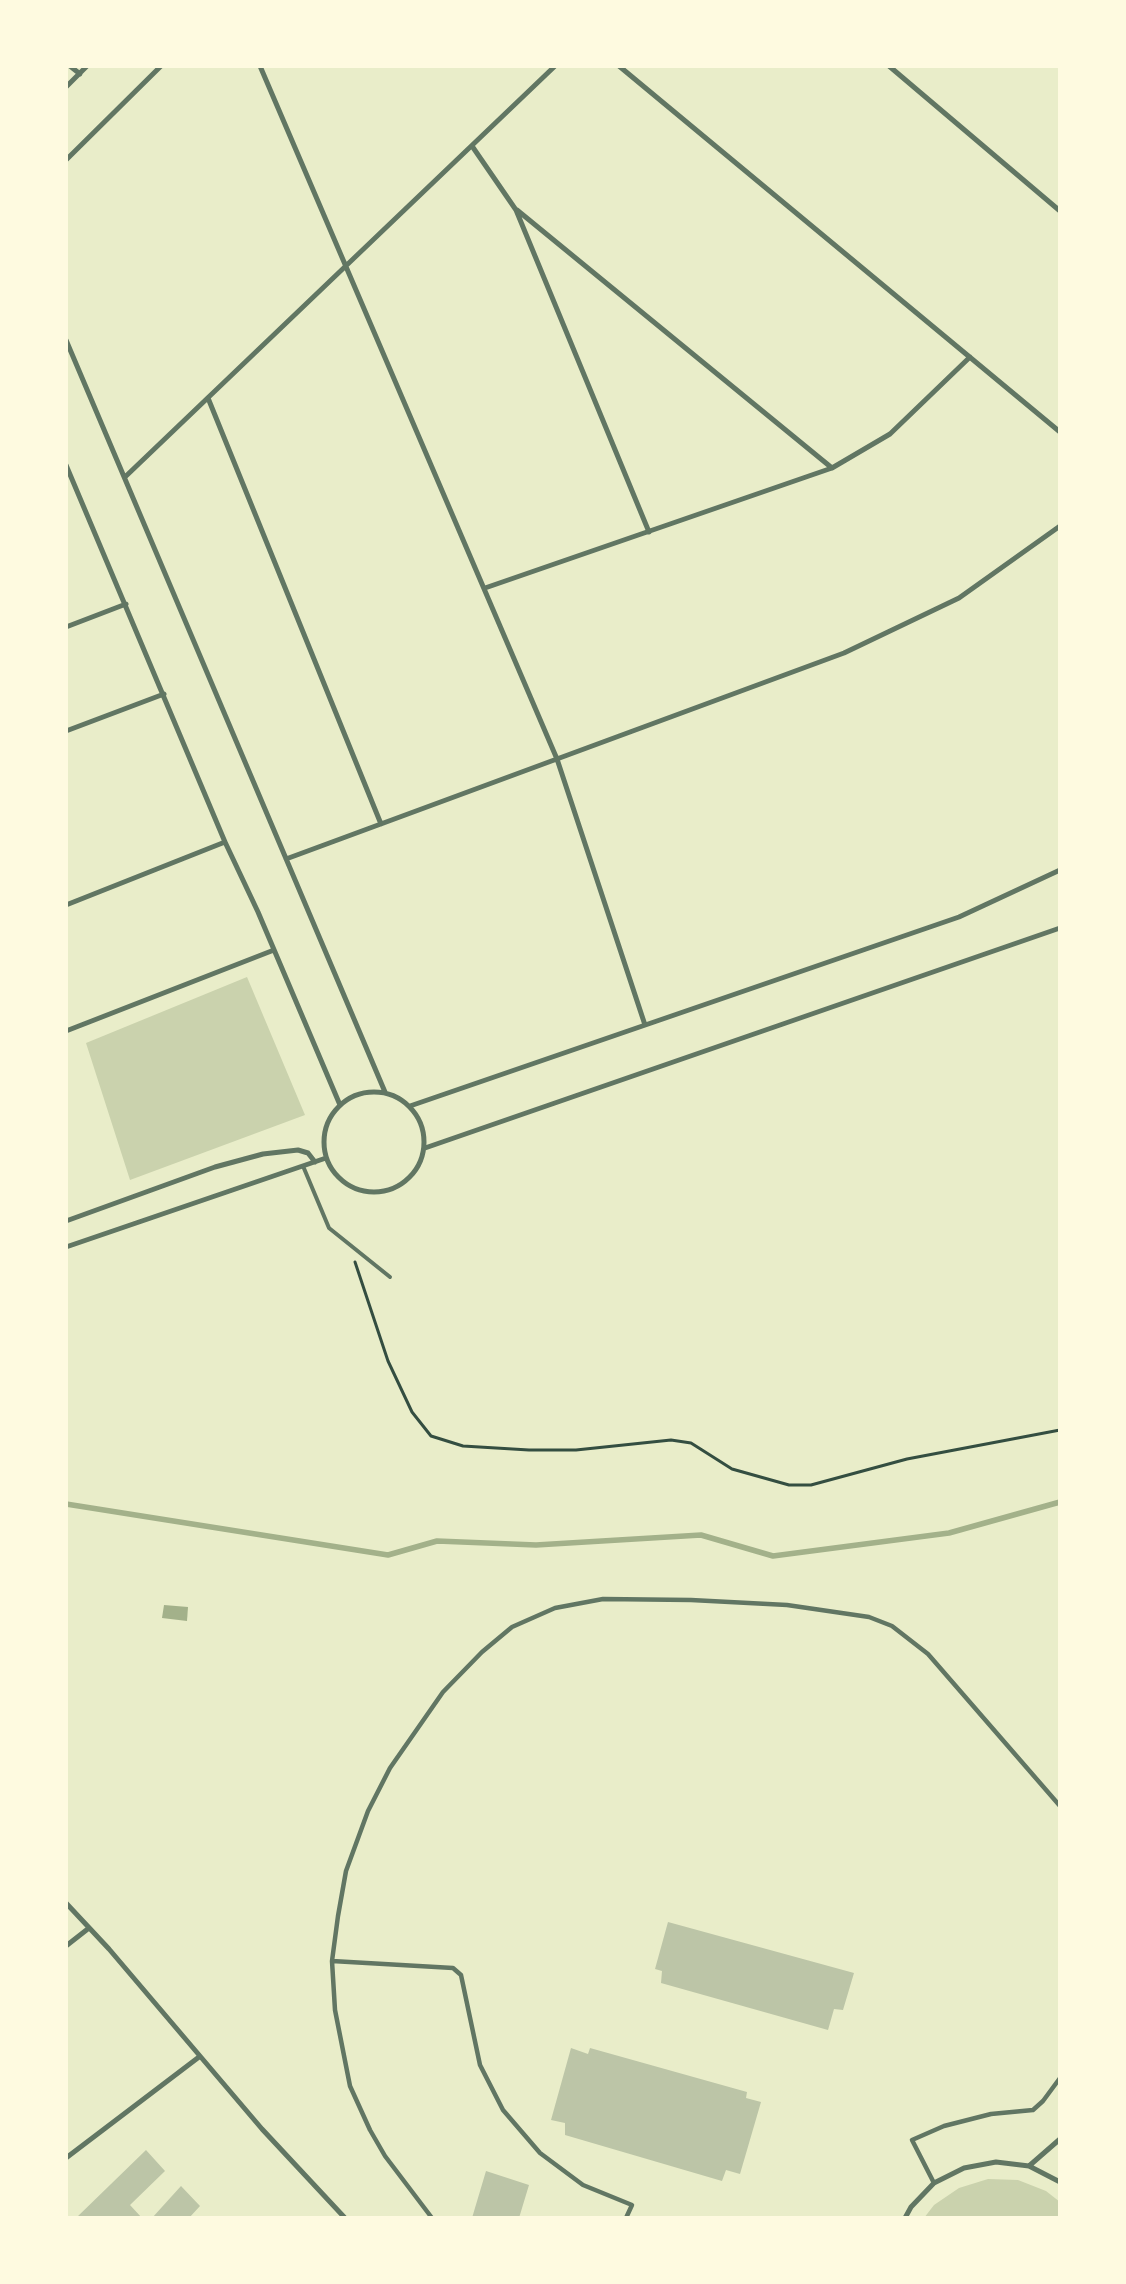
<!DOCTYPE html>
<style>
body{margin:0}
#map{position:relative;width:1126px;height:2284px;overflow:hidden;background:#e9edc9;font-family:Manrope,sans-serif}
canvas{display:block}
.frame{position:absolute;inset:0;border:68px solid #fefae0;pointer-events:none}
</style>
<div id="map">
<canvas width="1126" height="2284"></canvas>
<div class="frame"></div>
</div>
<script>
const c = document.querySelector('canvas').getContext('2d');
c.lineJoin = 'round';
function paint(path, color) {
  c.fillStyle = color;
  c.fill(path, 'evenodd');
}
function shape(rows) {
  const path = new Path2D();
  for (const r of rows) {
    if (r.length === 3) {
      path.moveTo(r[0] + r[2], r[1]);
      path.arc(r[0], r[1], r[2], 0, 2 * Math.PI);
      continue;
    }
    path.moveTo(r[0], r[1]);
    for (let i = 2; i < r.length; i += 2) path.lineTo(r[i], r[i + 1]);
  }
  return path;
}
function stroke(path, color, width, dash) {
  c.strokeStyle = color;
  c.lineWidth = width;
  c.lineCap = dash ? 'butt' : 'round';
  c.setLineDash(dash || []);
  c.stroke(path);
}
paint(shape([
 [247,977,305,1115,130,1180,86,1043],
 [988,2179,1018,2180,1046,2191,1060,2202,1060,2218,924,2218,934,2205,959,2188]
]), '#cad2ad');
paint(shape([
 [164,1605,188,1607,187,1621,162,1618]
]), '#a3b18a');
stroke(shape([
 [66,1504,388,1555,437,1541,536,1545,701,1535,773,1556,949,1533,1060,1502]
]), '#a3b18a', 5.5);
paint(shape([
 [668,1922,854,1973,843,2010,834,2009,828,2030,661,1983,662,1971,655,1969],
 [571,2048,588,2054,590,2048,747,2092,746,2098,761,2102,740,2174,726,2170,722,2181,565,2135,565,2123,551,2120],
 [146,2150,165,2171,130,2205,142,2218,76,2218],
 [486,2171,529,2185,519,2218,472,2218],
 [181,2186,200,2206,189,2218,152,2218]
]), '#bcc5a7');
stroke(shape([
 [355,1262,388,1361,412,1412,431,1436,463,1446,529,1450,576,1450,671,1440,691,1443,732,1469,789,1485,811,1485,907,1459,1060,1430]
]), '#344e41', 3);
stroke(shape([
 [303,1166,329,1228,390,1277]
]), '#617663', 4);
stroke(shape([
 [332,1961,453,1968,461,1975,480,2065,503,2110,540,2153,583,2185,632,2205,626,2218],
 [934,2183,912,2140,944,2126,991,2114,1033,2110,1043,2101,1060,2078],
 [432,2218,385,2156,370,2130,350,2086,335,2010,332,1961,338,1916,346,1871,368,1811,390,1768,443,1692,482,1652,512,1627,555,1608,603,1599,691,1600,787,1605,869,1617,892,1626,928,1654,1060,1806]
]), '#617663', 4.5);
stroke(shape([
 [70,66,80,74],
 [260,66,557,759,645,1025],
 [619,66,1060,432],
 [889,66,1060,211],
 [66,87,87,66],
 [472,146,516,210,649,532],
 [66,160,161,66],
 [517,210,832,468],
 [66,340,385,1092],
 [208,398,381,824],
 [66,465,225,842,258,912,340,1105],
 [125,477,555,66],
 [485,588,832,468,890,434,970,357],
 [66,627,126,604],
 [66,731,164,694],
 [286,859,844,653,959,598,1060,526],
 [66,905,225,842],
 [66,1031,274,950],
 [374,1142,50],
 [410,1106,959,917,1060,870],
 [425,1148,1060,928],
 [66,1221,215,1167,263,1154,298,1150,308,1153,315,1162],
 [66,1247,326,1158],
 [66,1903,109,1949,262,2129,345,2218],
 [66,1946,89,1928],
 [66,2158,199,2057],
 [1029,2166,1060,2139],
 [905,2218,911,2207,934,2183,964,2168,996,2162,1029,2166,1060,2182]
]), '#617663', 5);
</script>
